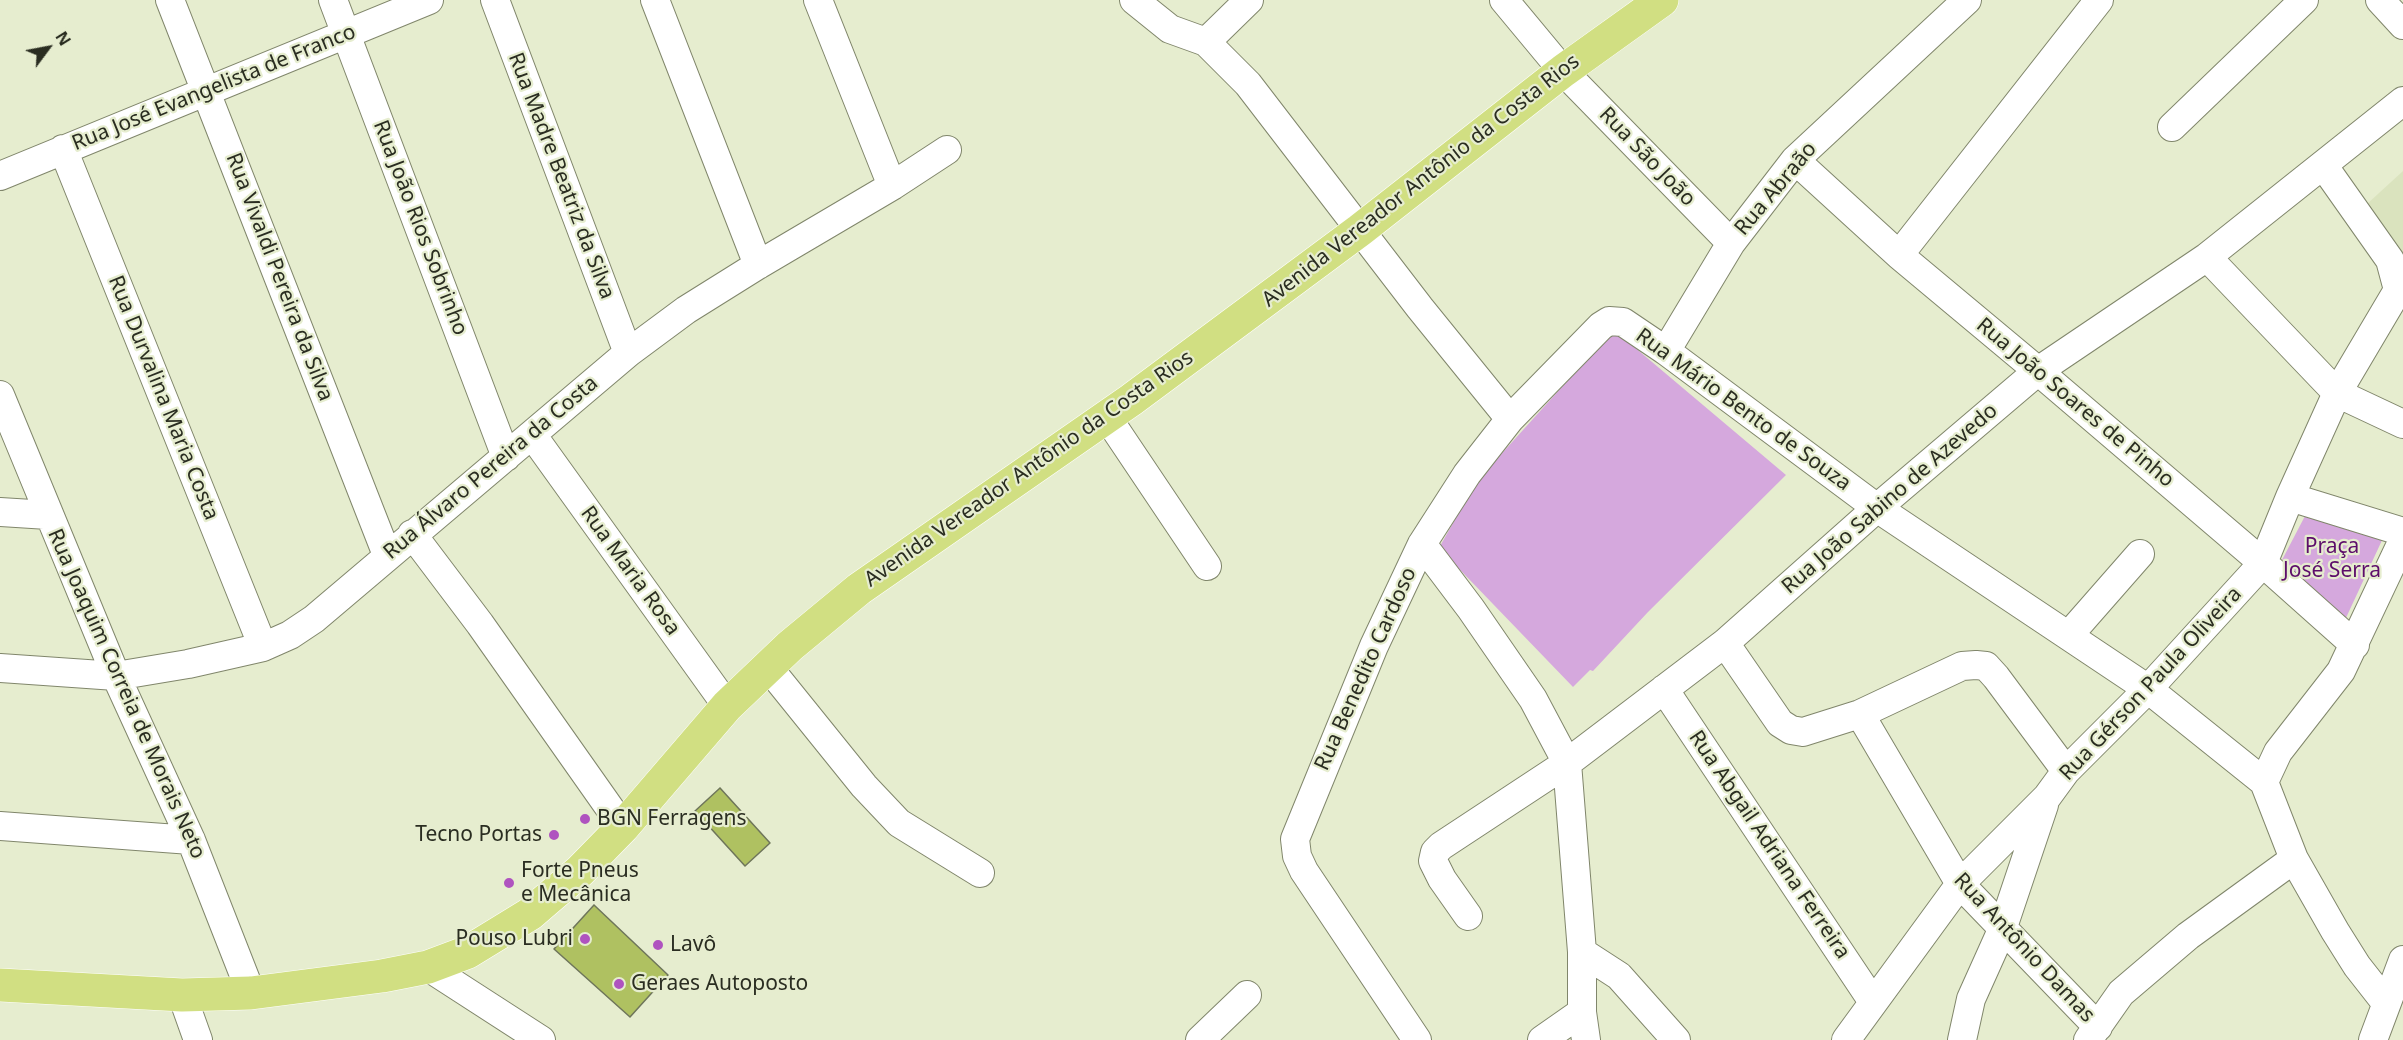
<!DOCTYPE html>
<meta charset="utf-8">
<style>
body{margin:0}
#map{position:relative;width:2403px;height:1040px;overflow:hidden;background:#e6edcf;font-family:"Noto Sans",sans-serif}
canvas{display:block}
.north{position:absolute;left:18px;top:18px;width:60px;height:60px;-webkit-text-stroke:4px #e6edcf;paint-order:stroke;rotate:58deg;font-size:16px;font-weight:700;line-height:24px;text-align:center;color:#2a2d21}
.north::after{content:'';display:block;margin:auto;width:21px;height:27px;background:#2a2d21;clip-path:polygon(50% 0,100% 100%,50% 72%,0 100%)}
</style>
<div id="map">
<canvas width="2403" height="1040"></canvas>
<div class="north">N</div>
</div>
<script>
const c = document.querySelector('canvas').getContext('2d');
c.lineJoin = 'round';
function paint(path, color) {
  c.fillStyle = color;
  c.fill(path, 'evenodd');
}
function shape(rows) {
  const path = new Path2D();
  for (const r of rows) {
    path.moveTo(r[0], r[1]);
    for (let i = 2; i < r.length; i += 2) path.lineTo(r[i], r[i + 1]);
  }
  return path;
}
function stroke(path, color, width, dash) {
  c.strokeStyle = color;
  c.lineWidth = width;
  c.lineCap = dash ? 'butt' : 'round';
  c.setLineDash(dash || []);
  c.stroke(path);
}
function label(font, color, halo, rows, align = 'center') {
  c.font = font + ' "Noto Sans",sans-serif';
  c.lineWidth = 4.5;
  c.setLineDash([]);
  c.textBaseline = 'middle';
  c.strokeStyle = halo;
  c.fillStyle = color;
  for (const [text, x, y, turn = 0] of rows) {
    c.save();
    c.translate(x, y);
    c.rotate((+turn || 0) * Math.PI / 180);
    c.textAlign = isNaN(turn) ? turn : align;
    if (halo) c.strokeText(text, 0, 0);
    c.fillText(text, 0, 0);
    c.restore();
  }
}
paint(shape([
 [2403,171,2403,267,2367,204]
]), '#dae3be');
paint(shape([
 [1620,335,1786,475,1648,612,1593,671,1590,670,1573,687,1439,548,1476,482,1608,336],
 [2305,516,2384,536,2345,620,2282,560]
]), '#d5a8dd');
const building = shape([
 [720,788,770,843,745,866,695,811,720,788],
 [594,905,668,975,630,1017,554,949,594,905]
]);
paint(building, '#afc161');
stroke(building, '#6e755a', 1.5);
const minor = shape([
 [170,0,387,555],
 [333,0,506,457],
 [495,0,628,353],
 [655,0,758,265],
 [818,0,892,186],
 [1134,0,1170,29,1206,42,1248,84,1420,308,1510,419],
 [1504,0,1563,71,1731,243],
 [2380,0,2403,25],
 [1206,42,1249,0],
 [2172,127,2304,0],
 [63,149,263,647],
 [1795,160,1899,255,2038,371,2263,563,2355,645],
 [2323,165,2390,260,2398,290,2403,293],
 [0,176,429,0],
 [1899,255,2099,0],
 [2207,257,2337,393,2403,424],
 [1666,351,1731,243,1795,160,1967,0],
 [0,395,116,676,191,840,251,993],
 [1107,417,1207,566],
 [533,436,727,706],
 [2290,497,2403,532],
 [0,512,48,515],
 [412,534,480,624,623,827],
 [1422,544,1471,609,1533,699,1567,763,1582,952,1582,1012,1586,1040],
 [2069,635,2140,554],
 [1725,643,1780,723,1791,730,1803,732,1860,714,1962,666,1976,665,1986,666,1996,677,2066,771],
 [768,667,864,786,899,823,980,873],
 [0,668,116,676,188,664,263,647,290,635,314,619,628,353,686,310,758,265,892,186,947,150],
 [1664,689,1873,1002],
 [1860,714,1960,884,2098,1027],
 [0,826,191,840],
 [1468,916,1442,879,1433,861,1435,852,1441,846,1567,763,1725,643,1877,508,2038,371,2207,257,2403,101],
 [1582,952,1619,976,1676,1040],
 [428,967,541,1040],
 [182,995,198,1040],
 [2386,1003,2357,966,2335,931,2294,859,2264,782,2278,752,2341,671,2403,540],
 [1200,1040,1247,995],
 [1417,1040,1304,871,1297,856,1295,839,1374,646,1422,544,1467,474,1510,419,1601,326,1609,321,1623,322,1666,351,1877,508,2148,689,2264,782],
 [1542,1040,1582,1012],
 [1846,1040,1960,884,2047,797,2066,771,2148,689,2263,563,2290,497,2337,393,2398,290],
 [1962,1040,1971,999,2002,930,2044,805],
 [2088,1040,2121,993,2188,936,2294,859],
 [2373,1040,2403,960]
]);
const major = shape([
 [0,985,182,995,251,993,382,976,428,967,468,952,530,914,580,871,623,827,727,706,790,646,859,589,1131,400,1360,230,1563,71,1662,0]
]);
stroke(minor, '#80866b', 30);
stroke(major, '#fff', 34);
stroke(minor, '#fff', 28);
stroke(major, '#d1df82', 33);
for (const [x, y, r, color] of [
 [585,819,6,"#af53bf"],
 [554,835,6,"#af53bf"],
 [509,883,6,"#af53bf"],
 [585,939,6,"#af53bf"],
 [658,945,6,"#af53bf"],
 [619,984,6,"#af53bf"]
]) {
  const dot = new Path2D();
  dot.arc(x, y, r, 0, 2 * Math.PI);
  c.fillStyle = color;
  c.fill(dot);
  stroke(dot, '#e6edcf', 2);
}
label('21px', '#2a2d21', '#e6edcf', [
 ["Rua José Evangelista de Franco",214,88,-22],
 ["Rua São João",1647,157,46],
 ["Rua Madre Beatriz da Silva",561,176,69],
 ["Avenida Vereador Antônio da Costa Rios",1421,181,-38],
 ["Rua Abraão",1776,189,-50],
 ["Rua João Rios Sobrinho",420,228,69],
 ["Rua Vivaldi Pereira da Silva",279,277,69],
 ["Rua Durvalina Maria Costa",163,398,68],
 ["Rua João Soares de Pinho",2075,403,40],
 ["Rua Mário Bento de Souza",1743,410,36],
 ["Rua Álvaro Pereira da Costa",491,468,-40],
 ["Avenida Vereador Antônio da Costa Rios",1029,469,-35],
 ["Rua João Sabino de Azevedo",1890,499,-41],
 ["Rua Maria Rosa",630,571,54],
 ["Rua Benedito Cardoso",1366,669,-66],
 ["Rua Gérson Paula Oliveira",2151,684,-47],
 ["Rua Joaquim Correia de Morais Neto",126,694,66],
 ["Rua Abgail Adriana Ferreira",1769,845,56],
 ["Rua Antônio Damas",2024,948,47]
]);
label('21px', '#5d0d6a', '#e6edcf', [
 ["Praça",2332,547],
 ["José Serra",2332,571]
]);
label('21px', '#2a2d21', '#e6edcf', [
 ["BGN Ferragens",597,819],
 ["Tecno Portas",542,835,"right"],
 ["Forte Pneus",521,871],
 ["e Mecânica",521,895],
 ["Pouso Lubri",573,939,"right"],
 ["Lavô",670,945],
 ["Geraes Autoposto",631,984]
], 'left');
</script>
